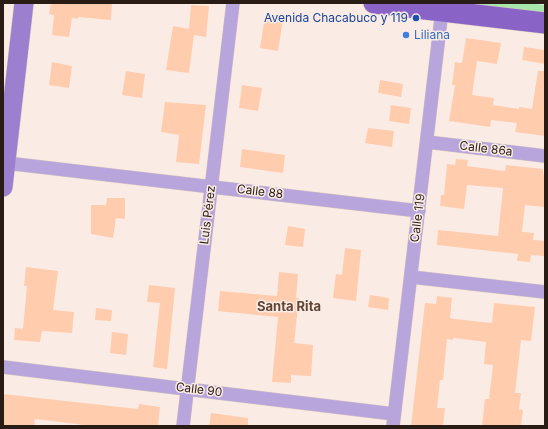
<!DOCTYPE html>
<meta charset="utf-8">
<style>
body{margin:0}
#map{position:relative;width:548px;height:429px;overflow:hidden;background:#faece4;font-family:Inter,sans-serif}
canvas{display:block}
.frame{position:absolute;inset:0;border:4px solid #281c15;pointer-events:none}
</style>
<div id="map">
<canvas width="548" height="429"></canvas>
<div class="frame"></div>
</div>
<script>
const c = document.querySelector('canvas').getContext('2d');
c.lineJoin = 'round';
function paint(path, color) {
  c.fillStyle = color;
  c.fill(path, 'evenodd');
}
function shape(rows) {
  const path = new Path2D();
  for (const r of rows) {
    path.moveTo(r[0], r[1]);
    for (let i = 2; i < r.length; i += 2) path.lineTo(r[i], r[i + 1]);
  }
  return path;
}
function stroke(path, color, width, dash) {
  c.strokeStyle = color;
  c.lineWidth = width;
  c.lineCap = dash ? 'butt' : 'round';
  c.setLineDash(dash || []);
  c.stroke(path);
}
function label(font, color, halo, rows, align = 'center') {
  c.font = font + ' Inter,sans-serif';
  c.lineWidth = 3;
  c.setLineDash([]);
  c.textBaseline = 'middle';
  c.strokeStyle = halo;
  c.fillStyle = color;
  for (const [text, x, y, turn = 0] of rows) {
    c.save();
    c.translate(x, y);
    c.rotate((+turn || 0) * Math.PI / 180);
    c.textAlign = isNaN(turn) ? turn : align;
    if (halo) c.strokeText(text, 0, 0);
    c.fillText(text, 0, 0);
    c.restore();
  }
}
paint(shape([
 [429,3,525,3,545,5,545,17]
]), '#a7e6aa');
paint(shape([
 [51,3,112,3,111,20,78,17,78,19,72,18,69,37,52,35,54,15,49,14],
 [191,5,209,6,206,37,194,35,189,73,166,70,173,26,189,29],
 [265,16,283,19,278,51,260,48],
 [466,38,501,43,497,64,477,61,472,95,494,98,493,105,519,109,519,107,532,109,538,71,545,71,545,136,515,132,517,123,491,120,490,127,449,121,455,85,452,85,455,62,462,63],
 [524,47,545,50,545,64,522,60],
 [52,62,72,66,69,88,49,85],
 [126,71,145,74,142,98,122,95],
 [380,80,403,84,401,97,378,93],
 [242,85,262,88,258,111,239,108],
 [165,102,206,105,199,164,176,162,179,135,161,132],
 [391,105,411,108,409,124,389,121],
 [368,128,394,131,392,147,365,143],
 [242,149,285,155,283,173,240,167],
 [456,159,468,160,467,166,505,171,506,165,543,169,543,174,545,175,545,207,525,205,522,232,534,233,533,240,545,241,545,256,531,255,530,262,517,261,518,254,437,245,438,230,498,236,503,188,467,185,464,209,440,206,441,195,444,195,447,164,455,165],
 [107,198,125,198,125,219,116,218,113,238,91,234,91,205,106,205],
 [288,226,305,229,303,247,285,245],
 [345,248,361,250,356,301,333,298,336,274,342,275],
 [26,267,58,271,53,310,74,312,72,333,42,331,40,342,14,340,15,328,23,329,27,286,24,286],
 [279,272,298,274,296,298,299,298,294,343,313,345,311,376,291,375,291,383,272,382,278,317,218,311,220,291,277,296],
 [149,285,175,288,167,369,153,367,160,303,147,302],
 [370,295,389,298,388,310,368,307],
 [437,296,452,298,450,318,455,319,492,323,494,303,535,307,531,341,521,340,515,393,521,393,519,409,523,410,521,426,482,426,485,399,489,399,493,365,484,364,486,342,453,338,453,340,447,339,443,380,440,380,437,408,445,408,443,426,411,426,425,303,436,304],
 [96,308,112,310,111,321,95,320],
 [112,332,128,334,126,355,110,353],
 [3,394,138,409,139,404,160,407,158,426,93,426,35,419,34,426,3,426],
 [211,413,248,418,248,426,209,426]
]), '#ffccae');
const street = shape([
 [427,142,545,156],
 [6,163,419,211],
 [411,277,545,292],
 [3,367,394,414],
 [183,426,233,3],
 [393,426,442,10]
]);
const secondary = shape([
 [3,187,24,3]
]);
const primary = shape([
 [374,3,545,23]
]);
stroke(street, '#d4c7bf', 14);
stroke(secondary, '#d4c7bf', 20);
stroke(primary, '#d4c7bf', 22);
stroke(street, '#b8a5dc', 13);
stroke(secondary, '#9d7fd0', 19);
stroke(primary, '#8a63c6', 21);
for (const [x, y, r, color] of [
 [416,18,4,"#1a4fb4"],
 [406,35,4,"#3f7fe0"]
]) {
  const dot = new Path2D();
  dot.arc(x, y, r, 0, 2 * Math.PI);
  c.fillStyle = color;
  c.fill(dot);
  stroke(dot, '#faece4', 1.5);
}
label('12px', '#164399', '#faece4', [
 ["Avenida Chacabuco y 119",408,18]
], 'right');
label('12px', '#366cbe', '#faece4', [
 ["Liliana",414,35]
], 'left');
label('12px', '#281c15', '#faece4', [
 ["Calle 86a",486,149,7],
 ["Calle 88",260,192,7],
 ["Luis Pérez",208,215,-83],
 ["Calle 119",418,218,-83],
 ["Calle 90",199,390,7]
]);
label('bold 13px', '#604434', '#faece4', [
 ["Santa Rita",289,307]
]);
</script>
